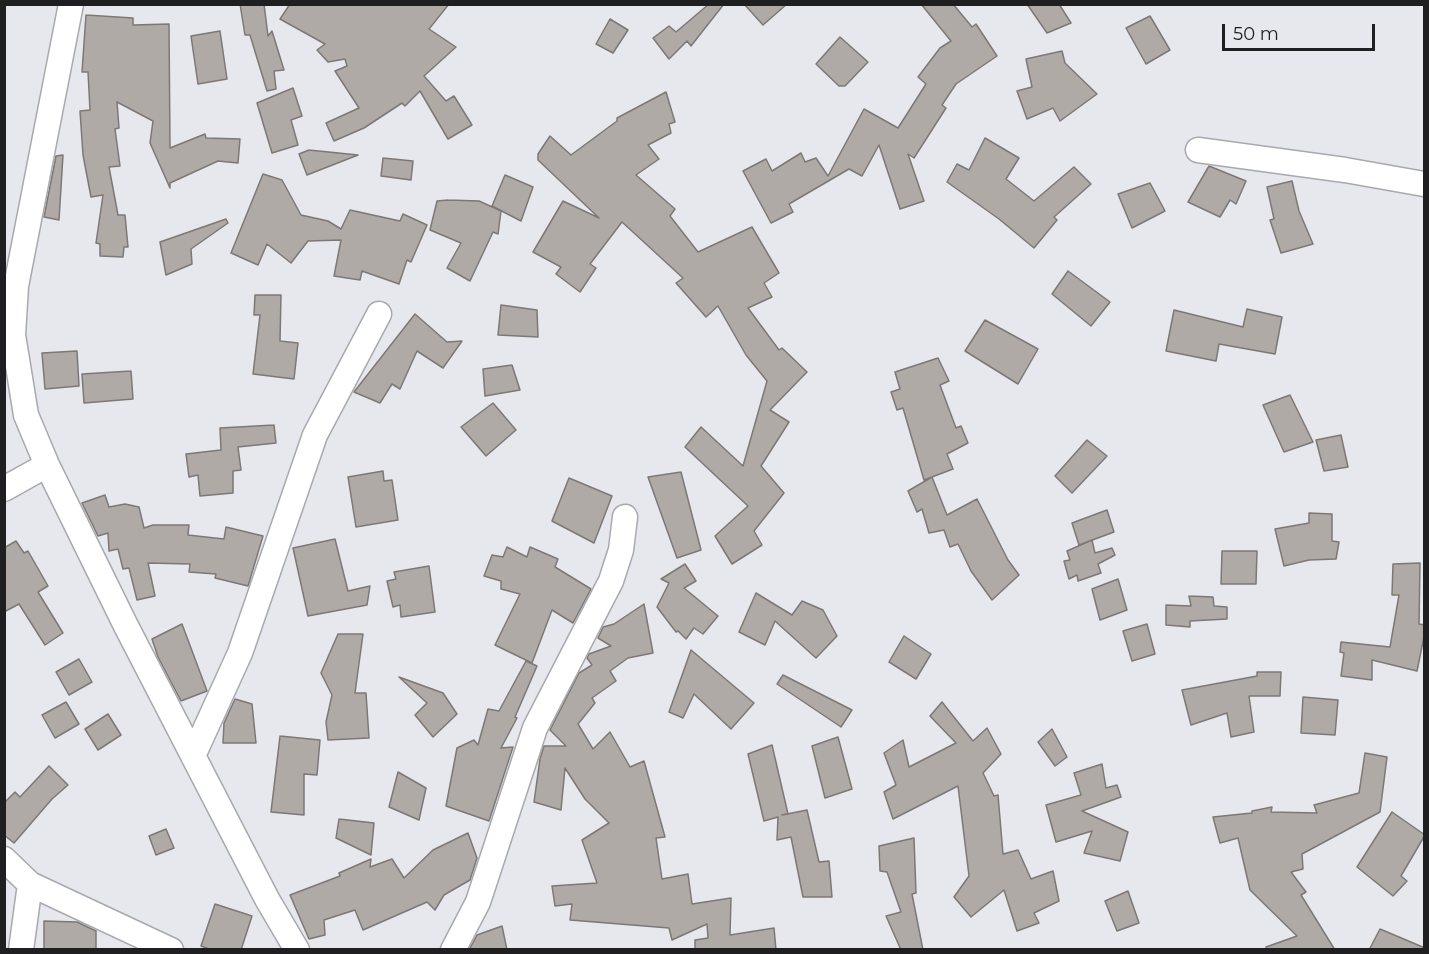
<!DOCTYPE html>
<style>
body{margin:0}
#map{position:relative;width:1429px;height:954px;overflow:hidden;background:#e7e8ee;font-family:Montserrat,sans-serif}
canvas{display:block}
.frame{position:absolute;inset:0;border:6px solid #1f1f22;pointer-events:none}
.scale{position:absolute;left:1222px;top:24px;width:153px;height:27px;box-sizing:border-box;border:3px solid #1f1f22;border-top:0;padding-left:8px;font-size:18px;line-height:21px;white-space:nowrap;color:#1f1f22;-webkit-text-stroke:4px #e7e8ee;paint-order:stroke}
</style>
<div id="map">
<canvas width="1429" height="954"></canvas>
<div class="frame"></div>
<div class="scale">50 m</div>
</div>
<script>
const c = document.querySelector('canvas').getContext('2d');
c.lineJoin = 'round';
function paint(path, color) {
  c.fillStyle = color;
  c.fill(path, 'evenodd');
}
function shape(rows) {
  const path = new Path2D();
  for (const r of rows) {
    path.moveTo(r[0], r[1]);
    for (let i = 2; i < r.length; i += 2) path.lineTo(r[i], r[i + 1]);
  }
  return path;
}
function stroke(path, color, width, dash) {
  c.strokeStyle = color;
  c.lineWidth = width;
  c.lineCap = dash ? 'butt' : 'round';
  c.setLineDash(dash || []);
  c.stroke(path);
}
const building = shape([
 [240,4,264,4,268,36,272,31,284,70,274,71,276,89,267,91,250,35,245,35,240,4],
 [290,4,449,4,429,29,456,47,424,76,446,101,454,96,472,125,448,139,420,91,405,106,402,103,364,128,334,141,326,123,359,108,335,71,347,66,345,59,328,62,317,50,325,44,280,19,290,4],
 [709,4,724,4,691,46,687,41,669,59,653,38,669,26,676,32,709,4],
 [744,4,787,4,763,25,744,4],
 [921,4,953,4,972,27,976,24,997,56,956,84,942,105,946,108,914,158,908,154,924,201,900,209,879,145,862,176,849,169,789,204,793,212,771,223,743,171,766,159,772,171,801,153,805,162,816,158,828,176,864,109,898,128,926,84,918,77,940,48,951,41,921,4],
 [1027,4,1059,4,1071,23,1047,33,1027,4],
 [86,15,133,18,133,25,169,24,170,148,205,134,206,138,240,139,238,163,218,161,170,183,170,188,150,143,153,121,117,102,119,128,115,129,120,166,109,167,118,215,125,215,128,247,124,247,123,257,100,256,100,244,96,243,103,195,91,197,83,155,80,111,90,110,88,72,82,72,86,15],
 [1150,16,1170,50,1146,64,1126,28,1150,16],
 [610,19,628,30,613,53,596,44,610,19],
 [220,31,227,79,198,84,191,36,220,31],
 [840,37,868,62,845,86,839,86,816,64,840,37],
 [1062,51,1065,63,1097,94,1060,121,1053,108,1027,119,1017,91,1032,87,1026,59,1062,51],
 [293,88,302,116,291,120,298,145,272,153,257,103,293,88],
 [666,92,675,122,669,124,671,133,648,145,659,159,636,175,675,209,670,216,698,252,752,227,779,273,764,283,772,297,748,308,779,350,782,348,807,372,770,410,789,422,761,466,784,493,754,531,762,545,732,564,715,536,748,506,685,447,701,427,743,466,767,381,746,355,718,306,706,317,676,283,683,278,622,222,590,264,596,268,580,292,556,274,561,267,533,252,563,201,599,218,538,160,538,154,550,136,571,155,617,121,617,118,666,92],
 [985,138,1019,158,1006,179,1034,201,1074,167,1091,184,1054,217,1057,220,1034,248,999,219,947,182,957,164,969,170,985,138],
 [309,150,358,155,307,175,299,154,309,150],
 [63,155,59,220,44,217,56,156,63,155],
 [383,158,413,161,411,180,381,176,383,158],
 [1209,166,1246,181,1236,204,1230,200,1220,217,1188,202,1209,166],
 [263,174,282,180,301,215,328,221,341,229,350,210,400,221,403,214,427,225,411,262,407,260,399,284,362,271,360,280,334,276,341,240,308,241,291,263,267,244,258,265,231,253,263,174],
 [505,175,533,187,521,221,492,206,505,175],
 [1292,181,1299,211,1313,244,1281,253,1270,220,1274,219,1267,187,1292,181],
 [1150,183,1165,211,1132,228,1118,194,1150,183],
 [448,200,479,201,501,211,498,234,493,232,470,281,447,268,461,243,430,230,437,201,448,200],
 [226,219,228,223,191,249,192,264,166,275,160,242,226,219],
 [1068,271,1110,302,1091,326,1052,294,1068,271],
 [255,295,281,295,280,341,298,343,294,379,253,374,260,315,254,315,255,295],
 [501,305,537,310,538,337,498,335,501,305],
 [1247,309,1282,317,1275,354,1219,344,1216,361,1166,351,1174,310,1243,327,1247,309],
 [415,314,447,342,462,341,443,368,417,351,400,389,392,384,380,403,354,392,415,314],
 [985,320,1038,349,1018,384,965,351,985,320],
 [77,351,79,386,45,389,42,353,77,351],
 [938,358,949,381,940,385,956,428,961,426,968,443,947,454,953,469,924,480,903,408,897,410,891,392,900,389,895,372,938,358],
 [512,365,520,390,485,396,483,369,512,365],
 [131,371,133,399,84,403,82,374,131,371],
 [1290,395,1313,442,1284,452,1263,405,1290,395],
 [493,403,516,430,486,456,461,427,493,403],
 [274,425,276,443,238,447,241,470,233,471,233,493,200,496,198,475,189,477,186,454,221,450,220,428,274,425],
 [1341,435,1348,467,1324,471,1316,440,1341,435],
 [1087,440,1107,456,1072,493,1055,476,1087,440],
 [383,471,384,481,392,480,398,520,356,527,348,477,383,471],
 [681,472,701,550,677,558,648,477,681,472],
 [932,477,947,515,977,499,1008,560,1019,575,992,600,971,571,958,544,950,547,944,530,929,533,922,509,917,512,908,491,932,477],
 [569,478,612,496,594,543,552,521,569,478],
 [105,495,109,507,125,504,139,507,144,528,153,525,189,525,188,535,224,539,226,527,263,536,248,586,215,578,216,574,189,572,190,564,148,563,155,596,137,600,129,568,123,569,118,549,109,551,108,533,98,536,82,503,105,495],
 [1107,510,1114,532,1079,545,1072,523,1107,510],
 [1309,513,1332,514,1332,541,1339,542,1336,559,1309,560,1284,566,1275,529,1309,523,1309,513],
 [335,539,348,591,370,586,367,605,308,616,293,548,335,539],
 [1092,540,1095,553,1112,548,1115,555,1098,564,1101,573,1078,581,1077,575,1069,579,1064,561,1070,560,1067,551,1092,540],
 [16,541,24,553,28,551,48,586,38,592,63,633,45,645,19,604,4,612,4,548,16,541],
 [507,547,527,557,530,547,558,559,555,567,591,589,573,623,552,610,532,663,495,645,520,594,501,589,501,581,484,576,492,555,503,557,507,547],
 [1222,551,1257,551,1256,584,1221,584,1222,551],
 [1420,563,1419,624,1425,625,1425,632,1417,671,1372,660,1372,680,1341,676,1344,653,1340,652,1341,642,1390,647,1399,595,1392,595,1393,564,1420,563],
 [685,564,696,581,684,588,718,616,703,634,694,628,686,639,678,631,676,632,657,607,669,583,661,579,685,564],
 [429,566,435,612,401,617,400,605,393,607,387,581,396,579,394,572,429,566],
 [1118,579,1127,610,1100,620,1092,589,1118,579],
 [756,593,792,615,802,601,823,610,837,636,816,658,775,621,765,645,739,632,756,593],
 [1189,596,1213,597,1214,606,1227,607,1227,619,1190,621,1190,627,1166,625,1166,605,1191,606,1189,596],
 [644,604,653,653,628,658,610,671,616,681,592,698,595,703,578,724,593,749,610,732,630,767,644,761,665,837,656,838,662,879,688,874,692,904,731,898,730,935,774,928,776,950,695,950,695,940,708,938,707,924,672,940,669,928,570,920,572,904,555,906,552,886,597,883,582,840,609,823,585,799,565,768,561,810,534,802,540,759,544,746,566,746,550,730,579,673,592,665,587,658,589,654,611,646,598,638,603,627,614,624,644,604],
 [182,624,207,691,181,701,158,657,152,639,182,624],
 [1147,624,1155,654,1132,661,1123,631,1147,624],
 [338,634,363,634,355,693,366,693,369,738,328,740,326,722,332,695,321,673,338,634],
 [904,636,931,654,916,679,889,662,904,636],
 [691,650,754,703,731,729,694,694,683,718,669,712,691,650],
 [79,659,92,682,69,695,56,672,79,659],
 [526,661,537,666,515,717,517,718,501,748,513,747,489,821,446,806,457,748,474,740,478,745,488,709,499,711,526,661],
 [1257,672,1281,672,1280,696,1249,696,1254,732,1231,737,1227,713,1191,725,1182,690,1257,676,1257,672],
 [783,675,852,710,841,727,777,684,783,675],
 [399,677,443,693,457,714,433,737,415,715,427,703,399,677],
 [1303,697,1338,700,1335,735,1301,733,1303,697],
 [235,699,252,704,256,743,223,743,224,723,235,699],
 [66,702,79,724,55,738,42,715,66,702],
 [942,702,973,741,987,728,1001,754,983,773,994,796,998,795,1003,854,1018,850,1031,879,1053,871,1059,901,1034,913,1039,923,1017,931,1004,890,971,917,954,897,969,876,958,786,893,819,884,792,896,785,884,753,903,740,909,767,956,743,930,716,942,702],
 [108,714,121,735,98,750,85,729,108,714],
 [1052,729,1067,757,1055,766,1038,742,1052,729],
 [280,736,320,740,317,775,304,774,304,815,271,812,280,736],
 [838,737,852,789,825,798,812,746,838,737],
 [772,745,788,814,782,815,807,810,819,862,829,861,832,897,803,897,791,837,777,840,778,817,764,821,748,754,772,745],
 [1365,753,1387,757,1380,812,1302,854,1303,869,1291,872,1306,892,1301,895,1335,950,1266,950,1266,947,1297,936,1250,890,1238,838,1220,843,1213,817,1252,813,1252,811,1272,807,1271,812,1317,813,1314,805,1359,793,1365,753],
 [1102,764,1106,788,1117,785,1121,797,1082,811,1128,832,1120,861,1084,853,1092,831,1056,842,1046,805,1081,795,1074,773,1102,764],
 [49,766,68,785,52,799,14,843,4,835,4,803,15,792,20,797,49,766],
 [398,772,426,788,419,820,389,807,398,772],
 [1392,812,1425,835,1401,876,1407,881,1393,896,1357,867,1392,812],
 [339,819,374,823,371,855,336,838,339,819],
 [166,829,174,848,156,855,149,836,166,829],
 [468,833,477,858,470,880,444,895,435,910,427,902,363,930,355,910,324,920,325,935,309,939,290,895,340,876,339,873,371,859,370,867,392,859,404,878,433,850,468,833],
 [914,838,916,893,912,894,923,950,901,950,886,916,901,912,887,872,880,871,879,846,914,838],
 [1128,891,1139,923,1117,931,1105,901,1128,891],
 [215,904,252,916,241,950,212,950,201,946,215,904],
 [44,921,77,922,96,931,96,950,44,950,44,921],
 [502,926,507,950,469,950,477,935,502,926],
 [1380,929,1425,948,1425,950,1369,950,1380,929]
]);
paint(building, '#afaaa6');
stroke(building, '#7d7875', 1.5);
const minor = shape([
 [71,4,16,286,13,335,26,415,47,465,125,624,267,899,297,950],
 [1198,150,1345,170,1424,184],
 [4,489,47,465],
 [193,756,240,653,315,435,379,314],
 [4,859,30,884,171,950],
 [21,950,30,884],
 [453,950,478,902,535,728,611,581,621,550,625,517]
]);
stroke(minor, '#a8a9ae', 27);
stroke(minor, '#fff', 24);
</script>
